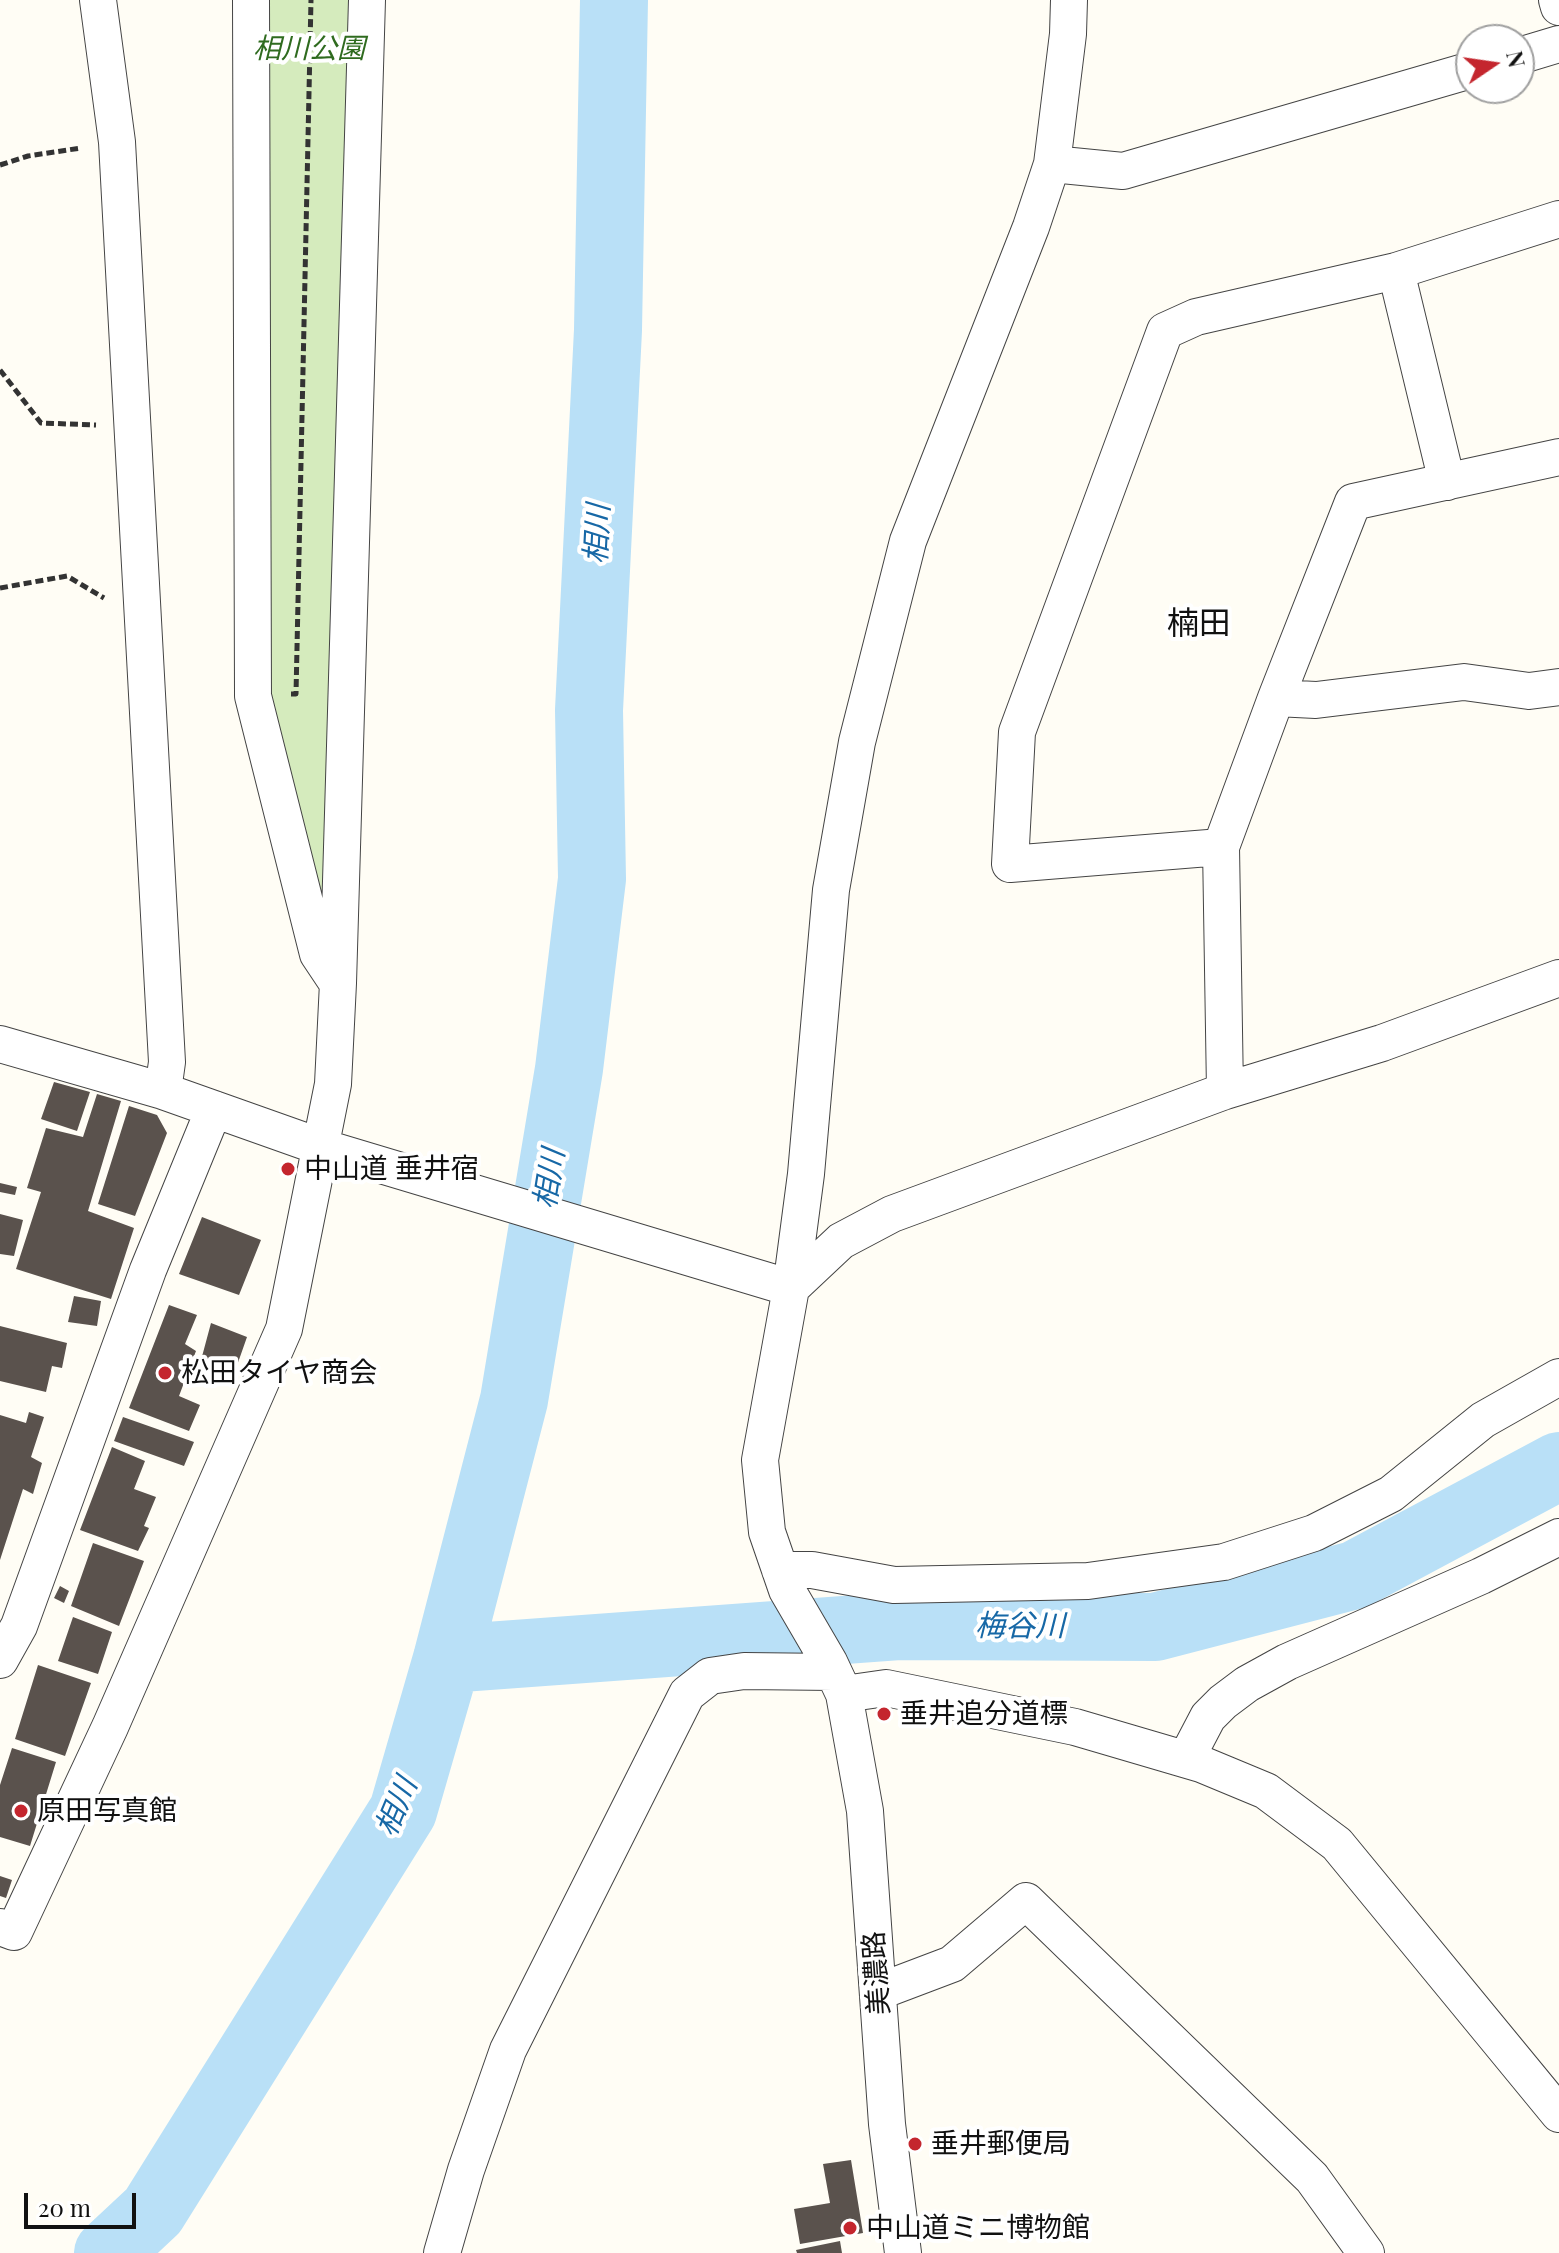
<!DOCTYPE html>
<meta charset="utf-8">
<style>
body{margin:0}
#map{position:relative;width:1559px;height:2253px;overflow:hidden;background:#fffdf5;font-family:"Playfair Display",serif}
canvas{display:block}
.north{position:absolute;left:1455px;top:24px;width:80px;height:80px;box-sizing:border-box;background:#fff;border:2px solid #a0a0a0;border-radius:50%;rotate:77deg;font-size:22px;font-weight:700;line-height:32px;text-align:center;color:#111}
.north::after{content:'';display:block;margin:auto;width:28px;height:36px;background:#c4262e;clip-path:polygon(50% 0,100% 100%,50% 72%,0 100%)}
.scale{position:absolute;left:24px;top:2193px;width:112px;height:36px;box-sizing:border-box;border:4px solid #111;border-top:0;padding-left:10px;font-size:24px;line-height:28px;white-space:nowrap;color:#111;-webkit-text-stroke:6px #fff;paint-order:stroke}
</style>
<div id="map">
<canvas width="1559" height="2253"></canvas>
<div class="north">N</div>
<div class="scale">20 m</div>
</div>
<script>
const c = document.querySelector('canvas').getContext('2d');
c.lineJoin = 'round';
function paint(path, color) {
  c.fillStyle = color;
  c.fill(path, 'evenodd');
}
function shape(rows) {
  const path = new Path2D();
  for (const r of rows) {
    path.moveTo(r[0], r[1]);
    for (let i = 2; i < r.length; i += 2) path.lineTo(r[i], r[i + 1]);
  }
  return path;
}
function stroke(path, color, width, dash) {
  c.strokeStyle = color;
  c.lineWidth = width;
  c.lineCap = dash ? 'butt' : 'round';
  c.setLineDash(dash || []);
  c.stroke(path);
}
function label(font, color, halo, rows, align = 'center') {
  c.font = font + ' "Playfair Display","Noto Sans JP",serif';
  c.lineWidth = 8;
  c.setLineDash([]);
  c.textBaseline = 'middle';
  c.strokeStyle = halo;
  c.fillStyle = color;
  for (const [text, x, y, turn = 0] of rows) {
    c.save();
    c.translate(x, y);
    c.rotate((+turn || 0) * Math.PI / 180);
    c.textAlign = isNaN(turn) ? turn : align;
    if (halo) c.strokeText(text, 0, 0);
    c.fillText(text, 0, 0);
    c.restore();
  }
}
paint(shape([
 [260,0,359,0,329,939,257,686]
]), '#d5ebbd');
stroke(shape([
 [447,1659,899,1626,1155,1627,1355,1575,1559,1466],
 [108,2253,153,2211,403,1811,447,1659,514,1400,569,1069,592,879,589,710,608,330,614,0]
]), '#b9e0f7', 68);
paint(shape([
 [54,1082,90,1092,77,1131,41,1119],
 [97,1094,121,1101,88,1211,134,1228,111,1299,16,1269,41,1192,27,1188,46,1128,83,1137],
 [129,1106,157,1115,167,1133,135,1216,98,1204],
 [0,1183,17,1187,15,1195,0,1192],
 [0,1214,23,1220,14,1256,0,1254],
 [202,1217,261,1240,239,1295,179,1274],
 [74,1296,101,1301,97,1326,68,1322],
 [169,1305,197,1315,185,1344,196,1351,179,1396,200,1405,189,1431,129,1408],
 [211,1323,247,1337,234,1374,200,1364],
 [0,1326,67,1343,62,1368,52,1366,46,1392,0,1381],
 [29,1412,44,1417,31,1457,42,1463,33,1494,23,1489,0,1560,0,1415,26,1423],
 [123,1417,194,1442,184,1466,114,1441],
 [112,1447,145,1461,134,1489,156,1497,144,1526,149,1528,138,1551,80,1530],
 [93,1543,144,1561,119,1626,71,1606],
 [60,1586,69,1591,64,1603,54,1598],
 [73,1617,112,1632,98,1674,58,1661],
 [38,1665,91,1683,65,1756,15,1739],
 [12,1748,56,1762,30,1846,0,1837,0,1785],
 [0,1876,12,1880,6,1898,0,1896],
 [851,2160,863,2233,800,2244,794,2209,830,2203,823,2164],
 [840,2241,842,2253,797,2253,796,2250]
]), '#5a524d');
const minor = shape([
 [98,0,117,142,167,1062,163,1091],
 [251,0,253,696,318,954,336,981],
 [1557,0,1559,7],
 [1519,56,1559,44],
 [1052,164,1123,171,1471,70],
 [1396,271,1447,482],
 [1276,698,1316,700,1464,682,1529,691,1559,687],
 [1221,847,1010,864,1017,732,1165,331,1196,317,1396,271,1559,219],
 [0,1044,163,1091,321,1147,791,1288],
 [1225,1091,1221,847,1276,698,1353,502,1559,457],
 [791,1288,841,1241,892,1214,1225,1091,1382,1043,1559,978],
 [780,1570,812,1570,894,1585,1088,1581,1224,1562,1314,1533,1391,1494,1483,1420,1559,1377],
 [0,1660,19,1626,148,1270,214,1109],
 [844,1694,886,1688,1075,1727,1201,1764,1266,1791,1337,1844,1559,2114],
 [1186,1759,1208,1717,1223,1702,1247,1684,1287,1662,1481,1576,1559,1537],
 [0,1927,14,1932,110,1727,284,1329,333,1084,338,983,367,0],
 [878,1992,952,1964,1026,1901,1312,2178,1366,2253],
 [442,2253,466,2170,508,2050,687,1694,710,1676,744,1671,833,1672],
 [903,2253,887,2124,865,1811,844,1694,829,1662,787,1590,767,1532,760,1460,791,1288,806,1174,831,890,857,742,908,541,1031,227,1052,164,1068,34,1069,0]
]);
stroke(minor, '#444', 38);
stroke(shape([
 [0,165,28,156,81,148],
 [0,370,41,423,96,425],
 [0,588,67,576,104,598],
 [291,694,296,694,311,0]
]), '#333', 5, [8, 4]);
stroke(minor, '#fff', 36);
for (const [x, y, r, color] of [
 [288,1169,8,"#c4262e"],
 [165,1373,8,"#c4262e"],
 [884,1714,8,"#c4262e"],
 [21,1811,8,"#c4262e"],
 [915,2144,8,"#c4262e"],
 [850,2228,8,"#c4262e"]
]) {
  const dot = new Path2D();
  dot.arc(x, y, r, 0, 2 * Math.PI);
  c.fillStyle = color;
  c.fill(dot);
  stroke(dot, '#fff', 3);
}
label('italic 28px', '#2f6b1f', '#fff', [
 ["相川公園",309,49]
]);
label('28px', '#111', '#fff', [
 ["中山道 垂井宿",304,1169],
 ["松田タイヤ商会",181,1373],
 ["垂井追分道標",900,1714],
 ["原田写真館",37,1811],
 ["垂井郵便局",931,2144],
 ["中山道ミニ博物館",866,2228]
], 'left');
label('28px', '#111', '#fff', [
 ["美濃路",877,1973,-94]
]);
label('italic 30px', '#1768a6', '#fff', [
 ["相川",598,534,-87],
 ["相川",550,1179,-81],
 ["梅谷川",1020,1627],
 ["相川",397,1807,-67]
]);
label('32px', '#111', '#fff', [
 ["楠田",1199,624]
]);
</script>
